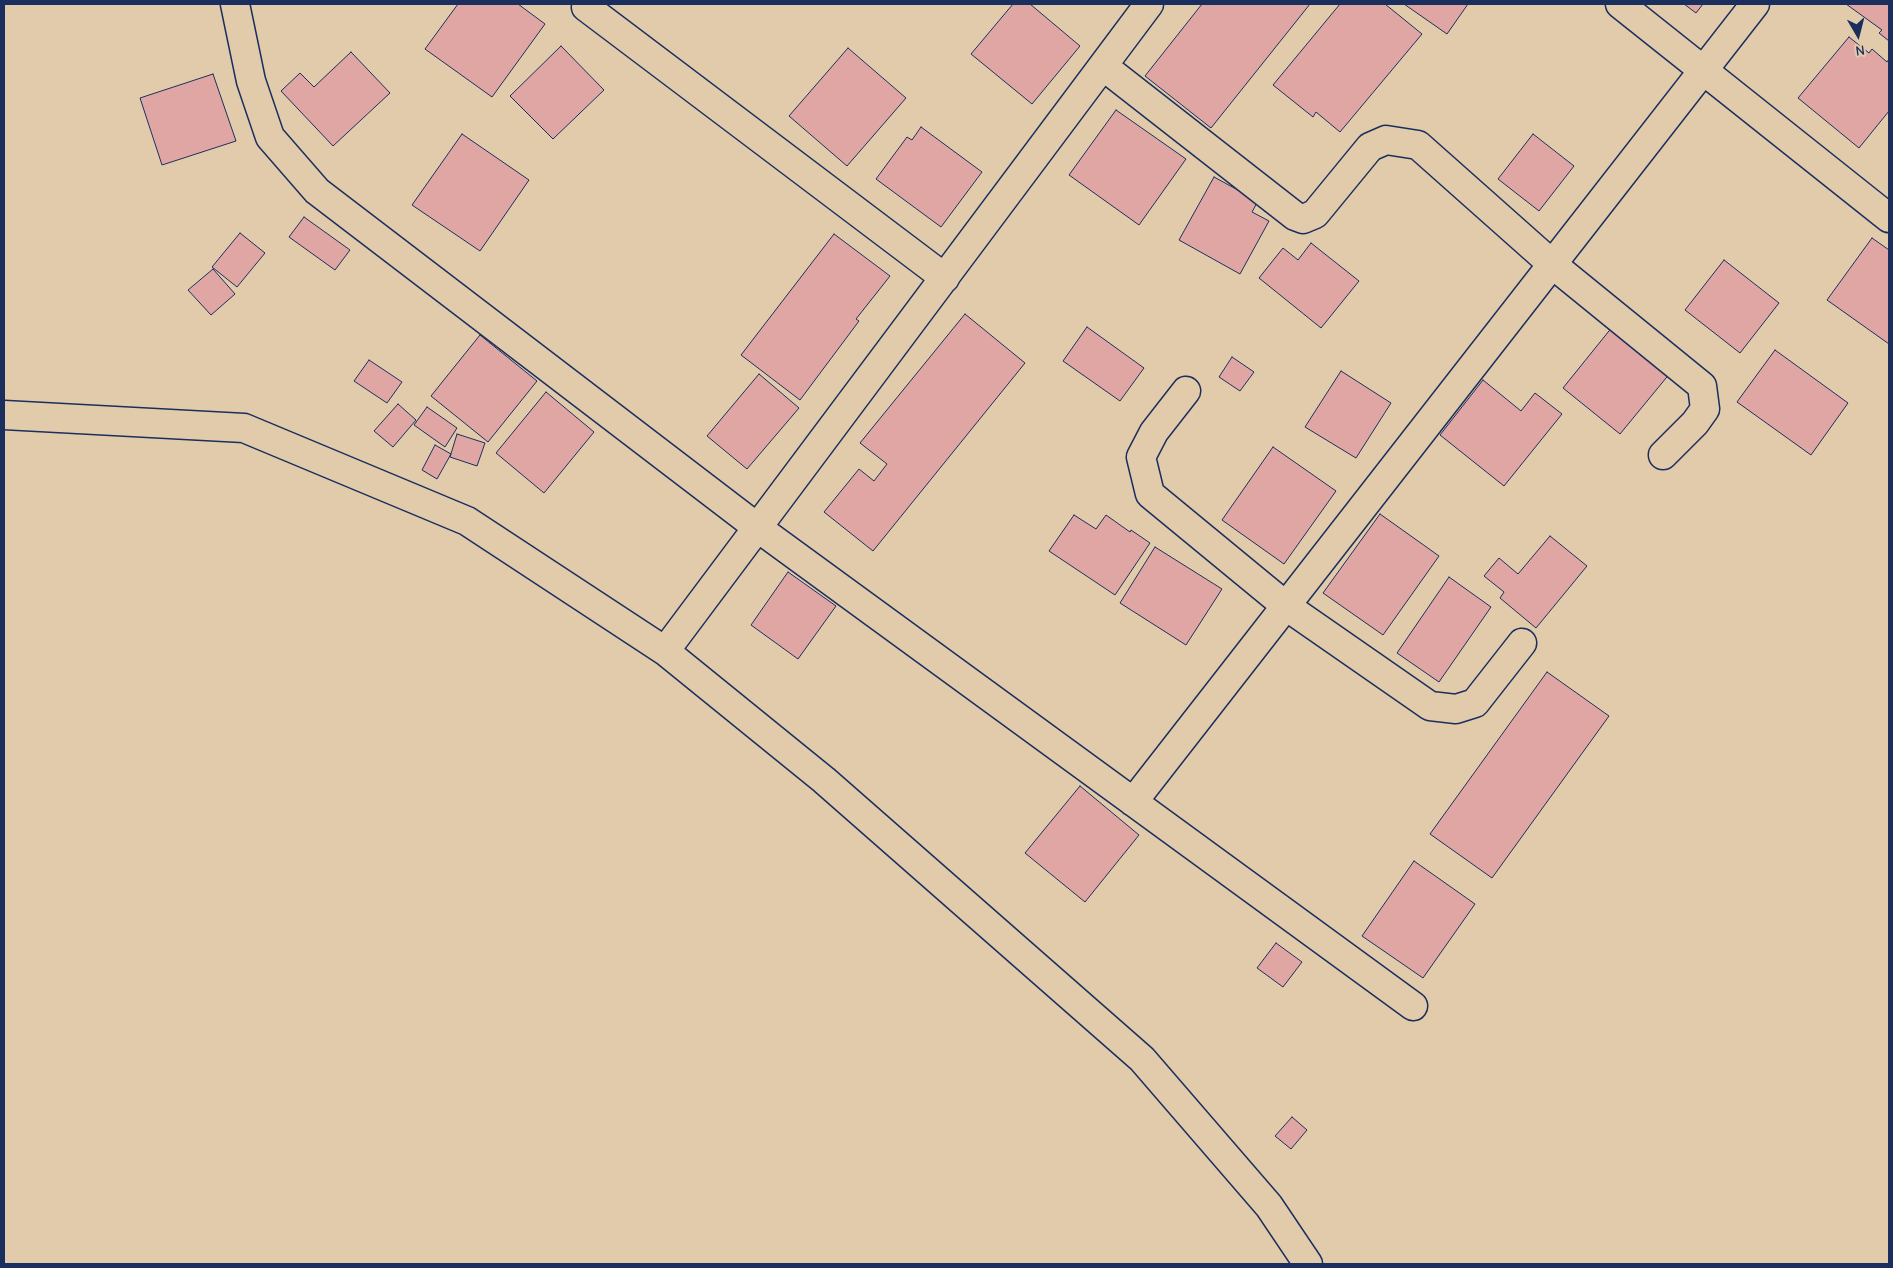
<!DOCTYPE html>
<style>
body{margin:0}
#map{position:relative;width:1893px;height:1268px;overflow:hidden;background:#e2cbab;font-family:"Comic Neue",sans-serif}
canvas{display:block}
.frame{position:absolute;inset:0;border:5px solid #1b2f5e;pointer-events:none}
.north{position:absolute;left:1833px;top:10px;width:50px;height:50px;-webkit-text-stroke:4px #e2cbab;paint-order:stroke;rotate:172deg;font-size:14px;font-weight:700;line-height:20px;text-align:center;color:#1b2f5e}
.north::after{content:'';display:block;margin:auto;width:18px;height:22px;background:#1b2f5e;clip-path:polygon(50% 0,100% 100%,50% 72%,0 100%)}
</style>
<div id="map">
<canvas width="1893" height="1268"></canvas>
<div class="frame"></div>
<div class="north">N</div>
</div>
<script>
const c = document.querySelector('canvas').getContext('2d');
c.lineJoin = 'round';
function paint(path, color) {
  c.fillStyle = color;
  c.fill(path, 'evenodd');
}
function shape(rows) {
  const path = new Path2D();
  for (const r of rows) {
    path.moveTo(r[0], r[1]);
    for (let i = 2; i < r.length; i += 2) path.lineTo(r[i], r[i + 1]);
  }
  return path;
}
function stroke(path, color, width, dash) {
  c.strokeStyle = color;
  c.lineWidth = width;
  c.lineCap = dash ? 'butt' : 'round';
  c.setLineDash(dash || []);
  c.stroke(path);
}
const building = shape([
 [458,4,518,4,545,24,492,97,425,49,458,4],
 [1013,4,1030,4,1080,46,1032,104,971,54,1013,4],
 [1202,4,1310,4,1211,128,1145,76,1202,4],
 [1340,4,1385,4,1422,34,1340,132,1316,112,1313,117,1273,85,1340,4],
 [1404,4,1468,4,1447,34,1404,4],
 [1684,4,1703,4,1696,13,1684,4],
 [1846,4,1889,4,1889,41,1879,33,1882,30,1846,4],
 [1849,37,1869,53,1872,49,1887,62,1889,59,1889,111,1859,148,1798,98,1849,37],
 [561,46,604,90,553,139,510,96,561,46],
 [848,48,906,98,847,166,789,116,848,48],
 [351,52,390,93,333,146,281,91,300,73,314,87,351,52],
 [213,74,236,141,162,165,140,98,213,74],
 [1116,110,1186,159,1139,225,1069,175,1116,110],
 [921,127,982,172,941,227,876,179,907,137,912,140,921,127],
 [462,134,529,180,480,251,412,205,462,134],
 [1533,134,1574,166,1539,211,1498,179,1533,134],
 [1214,177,1258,201,1252,212,1269,221,1240,274,1179,240,1214,177],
 [304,217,350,250,335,270,289,237,304,217],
 [240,233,265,253,237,287,212,267,240,233],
 [834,234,890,276,856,319,859,321,800,400,741,355,834,234],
 [1872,238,1889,250,1889,344,1827,300,1872,238],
 [1311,243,1359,281,1321,328,1259,278,1283,248,1298,260,1311,243],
 [1724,260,1779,303,1740,353,1685,310,1724,260],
 [213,269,235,294,211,315,188,290,213,269],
 [965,314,1025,363,873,551,824,512,859,469,874,481,887,464,860,443,965,314],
 [1613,326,1671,372,1620,434,1563,388,1613,326],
 [1087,327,1144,368,1120,401,1063,361,1087,327],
 [480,335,537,381,488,442,431,396,480,335],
 [1775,350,1848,403,1811,455,1737,402,1775,350],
 [1232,357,1254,372,1240,391,1219,377,1232,357],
 [369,360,402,382,387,403,354,381,369,360],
 [1341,371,1391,403,1356,458,1305,427,1341,371],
 [759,374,799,408,747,469,707,436,759,374],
 [1483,380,1521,411,1535,393,1562,414,1504,486,1440,435,1483,380],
 [546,392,594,432,544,493,496,453,546,392],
 [398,404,416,420,393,447,374,431,398,404],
 [427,407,457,428,445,447,414,425,427,407],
 [457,434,485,443,477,466,450,457,457,434],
 [435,445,451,454,437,479,422,470,435,445],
 [1273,447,1336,491,1284,564,1222,520,1273,447],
 [1380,514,1439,556,1383,635,1323,593,1380,514],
 [1074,515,1096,529,1106,515,1130,532,1131,530,1150,543,1115,595,1049,551,1074,515],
 [1550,536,1587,566,1536,628,1500,598,1504,592,1484,576,1499,558,1518,574,1550,536],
 [1155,547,1222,589,1186,645,1120,603,1155,547],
 [788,572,836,606,798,659,751,625,788,572],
 [1449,577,1491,607,1439,682,1397,653,1449,577],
 [1547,672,1609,716,1492,878,1430,834,1547,672],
 [1080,786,1139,835,1085,902,1025,853,1080,786],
 [1414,861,1475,904,1423,978,1362,936,1414,861],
 [1276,943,1302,962,1283,987,1257,968,1276,943],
 [1292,1117,1307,1130,1291,1149,1275,1136,1292,1117]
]);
paint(building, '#e0a6a4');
stroke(building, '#1b2f5e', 1);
const minor = shape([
 [235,4,251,81,270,137,317,191,758,528,1413,1006],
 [1620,4,1889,218],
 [586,7,945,278],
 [1103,66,1295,216,1303,219,1315,214,1370,147,1386,140,1418,145,1552,264,1702,386,1705,409,1695,423,1663,455],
 [1186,391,1154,432,1141,457,1150,494,1286,606,1430,706,1456,709,1475,703,1522,643],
 [4,415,244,428,467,521,665,651,824,780,1142,1059,1269,1206,1308,1264],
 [665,651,1149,4],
 [1133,802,1755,4]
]);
stroke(minor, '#1b2f5e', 31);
stroke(minor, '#e2cbab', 28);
</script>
